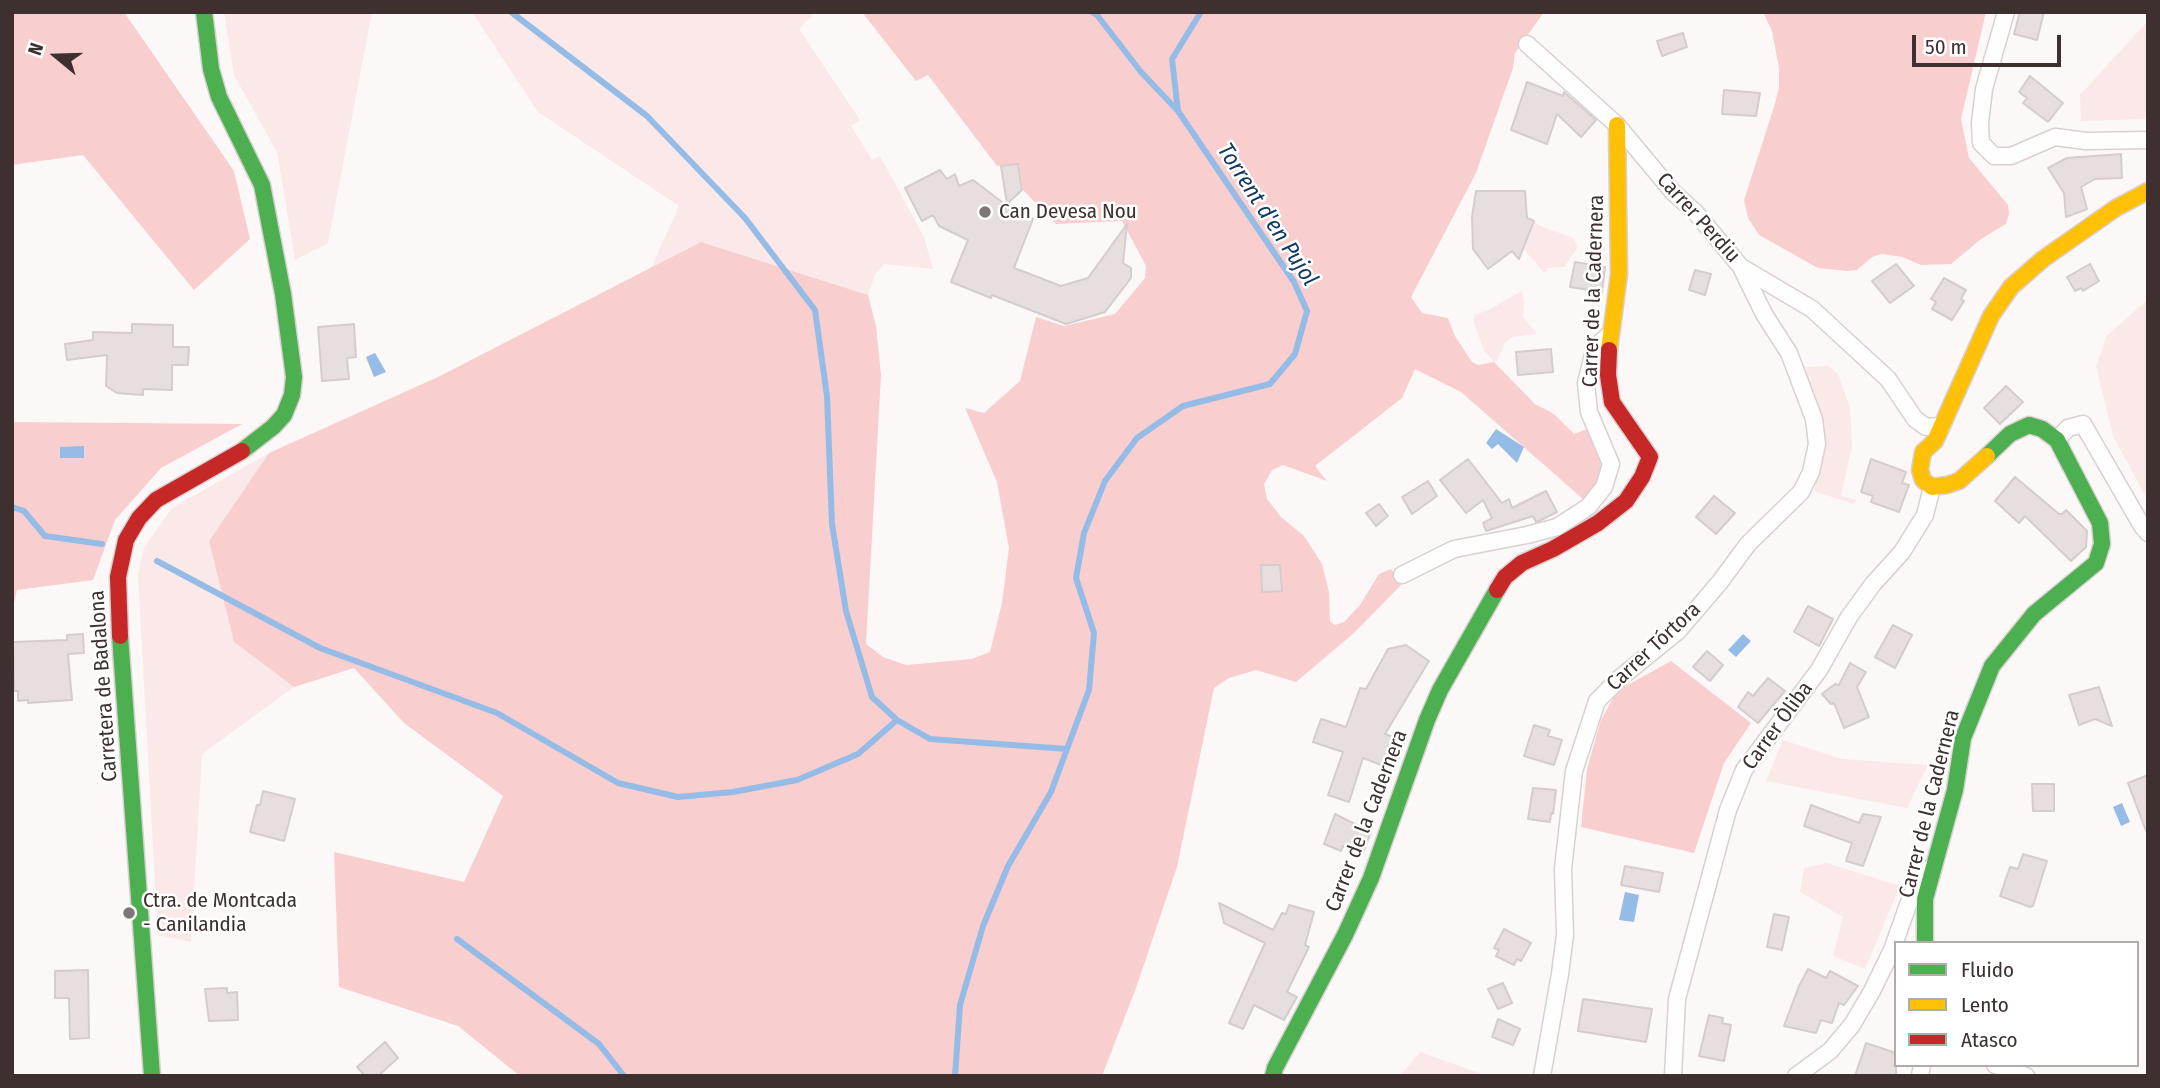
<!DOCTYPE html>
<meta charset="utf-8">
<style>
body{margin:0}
#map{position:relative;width:2160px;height:1088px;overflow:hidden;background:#fcf8f8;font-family:"Fira Sans Condensed",sans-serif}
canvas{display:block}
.frame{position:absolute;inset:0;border:14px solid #3d302f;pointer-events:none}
.legend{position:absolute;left:1894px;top:941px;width:245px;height:126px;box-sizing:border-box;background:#fff;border:2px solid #b1acac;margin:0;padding:9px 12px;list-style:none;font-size:21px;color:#3d302f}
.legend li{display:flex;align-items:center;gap:14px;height:35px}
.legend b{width:35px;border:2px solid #b1acac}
.north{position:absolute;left:21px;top:21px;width:70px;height:70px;-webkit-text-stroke:5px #fff;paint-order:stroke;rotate:289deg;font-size:19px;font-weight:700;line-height:28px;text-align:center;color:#3d302f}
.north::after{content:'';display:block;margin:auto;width:24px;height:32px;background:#3d302f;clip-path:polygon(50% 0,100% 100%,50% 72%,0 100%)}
.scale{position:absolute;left:1912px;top:35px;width:149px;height:32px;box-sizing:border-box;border:4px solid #3d302f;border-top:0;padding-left:9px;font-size:21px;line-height:24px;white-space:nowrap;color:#3d302f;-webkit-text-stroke:5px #fff;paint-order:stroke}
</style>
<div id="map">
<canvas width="2160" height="1088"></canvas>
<div class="frame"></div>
<ul class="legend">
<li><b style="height:9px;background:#4caf50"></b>Fluido</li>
<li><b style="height:9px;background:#ffc107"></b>Lento</li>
<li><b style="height:9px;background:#c62828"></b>Atasco</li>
</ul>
<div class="north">N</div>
<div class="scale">50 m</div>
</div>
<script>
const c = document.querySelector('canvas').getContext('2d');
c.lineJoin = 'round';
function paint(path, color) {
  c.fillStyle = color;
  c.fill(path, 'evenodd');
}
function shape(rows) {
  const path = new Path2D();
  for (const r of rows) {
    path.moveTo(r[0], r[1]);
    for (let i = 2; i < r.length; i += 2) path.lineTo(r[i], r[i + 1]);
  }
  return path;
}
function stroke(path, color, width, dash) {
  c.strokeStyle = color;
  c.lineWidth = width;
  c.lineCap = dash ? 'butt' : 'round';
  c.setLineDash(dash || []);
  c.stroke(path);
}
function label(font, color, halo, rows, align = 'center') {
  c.font = font + ' "Fira Sans Condensed",sans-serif';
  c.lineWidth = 5;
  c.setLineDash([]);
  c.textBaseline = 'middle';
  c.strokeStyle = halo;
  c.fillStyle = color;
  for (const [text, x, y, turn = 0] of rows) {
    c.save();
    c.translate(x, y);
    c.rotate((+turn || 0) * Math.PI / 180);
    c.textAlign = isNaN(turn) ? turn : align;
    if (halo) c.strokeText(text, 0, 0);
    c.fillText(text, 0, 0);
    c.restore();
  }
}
paint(shape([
 [224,12,372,12,328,243,295,260,277,152,234,75],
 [472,12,815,12,799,29,860,120,851,126,872,160,880,156,924,237,933,269,884,264,875,275,868,295,701,242,651,268,679,206,538,112],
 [2145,24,2148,25,2148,119,2081,121,2080,95],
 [1528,218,1535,221,1538,225,1573,238,1577,246,1576,250,1564,267,1547,268,1548,270,1544,273,1516,240],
 [1522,291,1524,303,1523,317,1537,334,1512,337,1505,343,1497,361,1494,362,1484,350,1473,320,1475,315,1488,310],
 [2148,299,2148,501,2113,436,2096,366,2107,336],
 [1828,366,1838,374,1850,408,1852,446,1841,496,1857,500,1853,504,1814,491,1819,472,1802,367],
 [269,453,209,541,234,642,294,687,202,754,191,942,158,935,138,575,144,548,172,508],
 [1783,740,1842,759,1928,765,1907,808,1766,781],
 [1827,863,1900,886,1865,969,1833,956,1843,917,1800,892,1804,868],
 [1420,1052,1487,1076,1400,1076]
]), '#fae9e8');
paint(shape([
 [12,12,124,12,234,171,250,239,194,290,83,155,12,165],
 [862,12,1544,12,1515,53,1513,68,1476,173,1411,297,1422,313,1448,318,1455,336,1472,362,1478,365,1494,362,1535,404,1554,414,1574,434,1587,429,1600,460,1602,473,1598,486,1583,499,1461,392,1415,369,1402,398,1315,466,1327,481,1283,465,1272,470,1264,484,1267,499,1281,517,1304,536,1322,564,1329,592,1330,621,1335,625,1344,622,1360,605,1379,574,1391,569,1401,585,1354,633,1296,682,1256,670,1229,678,1214,688,1177,867,1136,988,1102,1076,520,1076,458,1026,339,987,334,852,464,882,503,796,404,723,354,668,294,687,234,642,209,541,269,453,438,377,701,242,868,295,876,326,881,375,866,644,883,657,906,665,972,659,990,652,1002,603,1009,548,997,482,965,408,984,413,1020,381,1036,317,1064,326,1115,314,1145,278,1146,266,1122,221,1056,224,1023,190,1019,164,997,166,928,75,916,81],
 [1763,12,1986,12,1961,119,1969,158,2008,205,2009,214,2006,224,1981,239,1951,264,1921,265,1902,257,1882,254,1872,257,1857,270,1848,271,1818,268,1759,235,1748,218,1744,200,1774,107,1779,88,1779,68,1772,31],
 [12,422,242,424,161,468,115,520,93,580,17,590,12,612],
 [1671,661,1751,723,1724,763,1694,853,1581,827,1587,769,1601,720,1617,691]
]), '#f9cece');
paint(shape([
 [375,353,386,372,374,377,366,357],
 [1496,429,1524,447,1517,463,1498,444,1492,449,1486,443],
 [84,446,84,458,60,458,60,447],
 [1743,634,1751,641,1736,657,1728,650],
 [2122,803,2130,822,2121,826,2113,807],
 [1625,892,1639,895,1634,922,1619,920]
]), '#95bce7');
stroke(shape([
 [511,12,647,116,745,218,815,310,827,396,832,524,846,611,872,697,897,720,930,739,1067,749],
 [1178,111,1172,59,1201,12],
 [12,507,24,511,45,536,102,544],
 [157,561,320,648,497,713,618,783,678,797,733,792,797,780,858,754,897,720],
 [457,939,599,1044,624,1076],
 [955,1076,960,1005,983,926,1008,866,1051,792,1089,690,1094,633,1076,578,1084,533,1105,481,1137,438,1183,406,1270,384,1295,354,1307,311,1294,282,1178,111,1141,72,1097,15,1092,12]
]), '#95bce7', 6);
const building = shape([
 [2020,12,2044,12,2037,40,2014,34,2020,12],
 [1683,33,1687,47,1662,56,1657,41,1683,33],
 [2030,76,2063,103,2048,122,2023,103,2027,98,2019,92,2030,76],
 [1527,82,1563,96,1564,92,1596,120,1581,137,1557,114,1547,144,1511,130,1527,82],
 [1724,90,1760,93,1756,116,1722,114,1724,90],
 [2121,154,2122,178,2095,179,2081,187,2087,209,2066,217,2064,193,2048,168,2067,158,2121,154],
 [1018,164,1022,190,1007,204,1001,166,1018,164],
 [940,170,947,179,955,174,959,186,973,180,1006,205,1004,207,1033,219,1014,268,1061,286,1088,278,1127,224,1123,263,1131,268,1131,278,1105,312,1066,324,992,295,991,298,951,282,968,240,939,226,933,215,922,221,905,188,940,170],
 [1476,191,1525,191,1527,218,1534,221,1519,259,1512,251,1488,269,1473,249,1472,217,1476,191],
 [1575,262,1605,267,1602,292,1570,287,1575,262],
 [1896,264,1914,286,1890,303,1872,281,1896,264],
 [2090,264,2099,281,2083,291,2081,288,2075,291,2067,277,2090,264],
 [1695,270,1711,274,1705,295,1689,290,1695,270],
 [1944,278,1966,290,1961,299,1964,301,1952,320,1932,309,1936,302,1931,299,1944,278],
 [132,324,173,325,173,347,189,347,188,365,172,365,172,390,143,389,143,395,117,393,106,386,107,355,67,360,65,344,93,340,93,332,132,333,132,324],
 [354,324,356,357,347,358,349,379,322,381,318,327,354,324],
 [1551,349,1553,372,1518,375,1516,352,1551,349],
 [2006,386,2023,402,2000,424,1984,408,2006,386],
 [1468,459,1502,503,1509,499,1512,508,1546,491,1557,512,1539,521,1536,522,1533,516,1486,531,1483,523,1492,518,1483,500,1466,513,1440,480,1468,459],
 [1871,459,1906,472,1902,483,1909,485,1899,512,1871,502,1873,496,1861,492,1871,459],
 [2015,477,2059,514,2062,514,2066,510,2087,531,2086,547,2071,561,2025,516,2019,523,1995,501,2015,477],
 [1428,481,1437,496,1412,514,1402,497,1428,481],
 [1714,496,1735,513,1716,534,1696,517,1714,496],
 [1379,504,1388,516,1376,526,1366,513,1379,504],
 [1261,565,1280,565,1282,591,1262,592,1261,565],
 [1808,606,1833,619,1819,646,1794,632,1808,606],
 [1893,625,1912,635,1895,668,1875,657,1893,625],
 [83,634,84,653,68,654,72,700,28,703,28,700,18,701,18,691,14,691,13,642,67,640,67,635,83,634],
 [1406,645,1429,661,1385,734,1405,741,1394,770,1363,758,1349,802,1328,795,1343,752,1313,742,1321,719,1346,727,1360,688,1366,689,1388,649,1406,645],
 [1707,651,1723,665,1710,681,1693,667,1707,651],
 [1850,663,1866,672,1857,687,1869,717,1844,728,1834,703,1831,704,1822,694,1835,684,1839,685,1850,663],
 [1768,678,1785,691,1758,723,1738,707,1748,692,1753,696,1768,678],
 [2099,687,2112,726,2095,719,2079,725,2069,695,2099,687],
 [1534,725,1550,730,1548,736,1562,740,1554,765,1524,756,1534,725],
 [2148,775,2148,831,2146,831,2128,783,2148,775],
 [2032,784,2054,784,2054,811,2033,811,2032,784],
 [1533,788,1556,790,1553,814,1551,813,1550,822,1528,819,1533,788],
 [263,791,295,799,284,841,250,832,257,805,260,805,263,791],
 [1811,805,1859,823,1863,814,1881,817,1863,866,1846,861,1852,843,1804,826,1811,805],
 [1335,814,1371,832,1363,853,1343,846,1341,851,1324,844,1335,814],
 [2023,854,2047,861,2033,906,2030,907,2000,896,2010,867,2018,869,2023,854],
 [1625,866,1663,873,1659,892,1621,885,1625,866],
 [1219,903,1273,930,1282,913,1286,914,1289,905,1314,912,1305,945,1309,947,1287,992,1297,997,1284,1020,1254,1005,1243,1029,1229,1023,1265,943,1224,923,1219,903],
 [1774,914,1789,917,1782,950,1767,947,1774,914],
 [1504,929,1531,943,1521,961,1517,959,1514,965,1496,956,1499,950,1494,948,1504,929],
 [1808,969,1826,978,1830,971,1858,986,1844,1005,1839,1003,1832,1023,1821,1020,1816,1033,1784,1026,1799,986,1808,969],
 [88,970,89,1038,70,1039,69,998,55,998,55,971,88,970],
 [1503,983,1512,1003,1498,1009,1488,989,1503,983],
 [227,988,227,993,237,992,238,1020,209,1021,205,989,227,988],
 [1583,999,1652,1009,1646,1042,1578,1031,1583,999],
 [1709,1015,1723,1018,1722,1023,1731,1025,1724,1061,1699,1056,1709,1015],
 [1498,1019,1520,1029,1513,1045,1492,1037,1498,1019],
 [385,1042,398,1058,378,1076,365,1076,357,1067,385,1042],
 [1866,1043,1896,1053,1896,1076,1855,1076,1866,1043]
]);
paint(building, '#e7dede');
stroke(building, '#d5cdcd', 2);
const street = shape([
 [2006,12,1984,89,1980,123,1981,143,1994,156,2011,156,2055,137,2086,141,2148,140],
 [1527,44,1617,125,1672,191,1696,213,1741,267,1812,309,1888,379,1915,419,1926,427,1942,426],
 [2057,440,2068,428,2083,424,2142,526,2148,533],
 [1402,575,1454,549,1527,535,1557,527,1588,507,1604,487,1611,464,1589,412,1586,383,1595,347,1609,335],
 [1995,1065,2026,1076],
 [1542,1076,1560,974,1565,935,1563,869,1574,771,1597,701,1620,678,1678,631,1720,582,1748,544,1801,492,1811,472,1817,444,1814,419,1789,353,1764,314,1741,267],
 [1673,1076,1677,999,1728,810,1744,770,1819,670,1849,617,1873,584,1902,552,1925,515,1932,487],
 [1796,1076,1830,1051,1852,1025,1872,991,1892,950,1913,891,1928,869],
 [1920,1076,1922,1065]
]);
const fast = shape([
 [204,12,211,69,219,97,262,185,283,294,294,377,292,395,284,415,273,427,242,451],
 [120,636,152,1076],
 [1925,943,1925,899,1955,790,1963,738,1992,666,2034,614,2096,563,2102,544,2100,523,2057,440,2042,429,2029,425,2010,434,1987,456],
 [1273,1076,1275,1068,1345,935,1371,878,1427,720,1440,690,1497,590]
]);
const slow = shape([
 [1609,350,1619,274,1617,125],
 [1987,456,1959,481,1947,485,1932,487,1923,480,1920,470,1923,452,1935,441,1991,316,2011,287,2043,259,2116,208,2148,191]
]);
const jam = shape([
 [1497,590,1505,577,1522,563,1553,549,1598,523,1626,501,1642,477,1650,457,1612,402,1608,375,1609,350],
 [120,636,118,577,126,540,139,518,156,500,242,451]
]);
stroke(street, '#d9d0d0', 19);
stroke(fast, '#d9d0d0', 19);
stroke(slow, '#d9d0d0', 19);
stroke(jam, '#d9d0d0', 19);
stroke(street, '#fffefe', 16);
stroke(fast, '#4caf50', 16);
stroke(slow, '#ffc107', 16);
stroke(jam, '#c62828', 16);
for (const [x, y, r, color] of [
 [985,212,7,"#807675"],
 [129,913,7,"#807675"]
]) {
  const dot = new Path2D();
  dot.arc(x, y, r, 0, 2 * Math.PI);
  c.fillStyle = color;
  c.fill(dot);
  stroke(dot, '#fff', 2.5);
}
label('21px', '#3d302f', '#fff', [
 ["Can Devesa Nou",999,212],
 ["Ctra. de Montcada",143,901],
 ["- Canilandia",143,925]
], 'left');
label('21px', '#3d302f', '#fff', [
 ["Carrer Perdiu",1698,218,48],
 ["Carrer de la Cadernera",1594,291,-88],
 ["Carrer Tórtora",1654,647,-43],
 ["Carretera de Badalona",104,686,-94],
 ["Carrer Òliba",1778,726,-54],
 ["Carrer de la Cadernera",1930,804,-76],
 ["Carrer de la Cadernera",1367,821,-69]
]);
label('italic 23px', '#103961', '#fff', [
 ["Torrent d'en Pujol",1267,215,57]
]);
</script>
